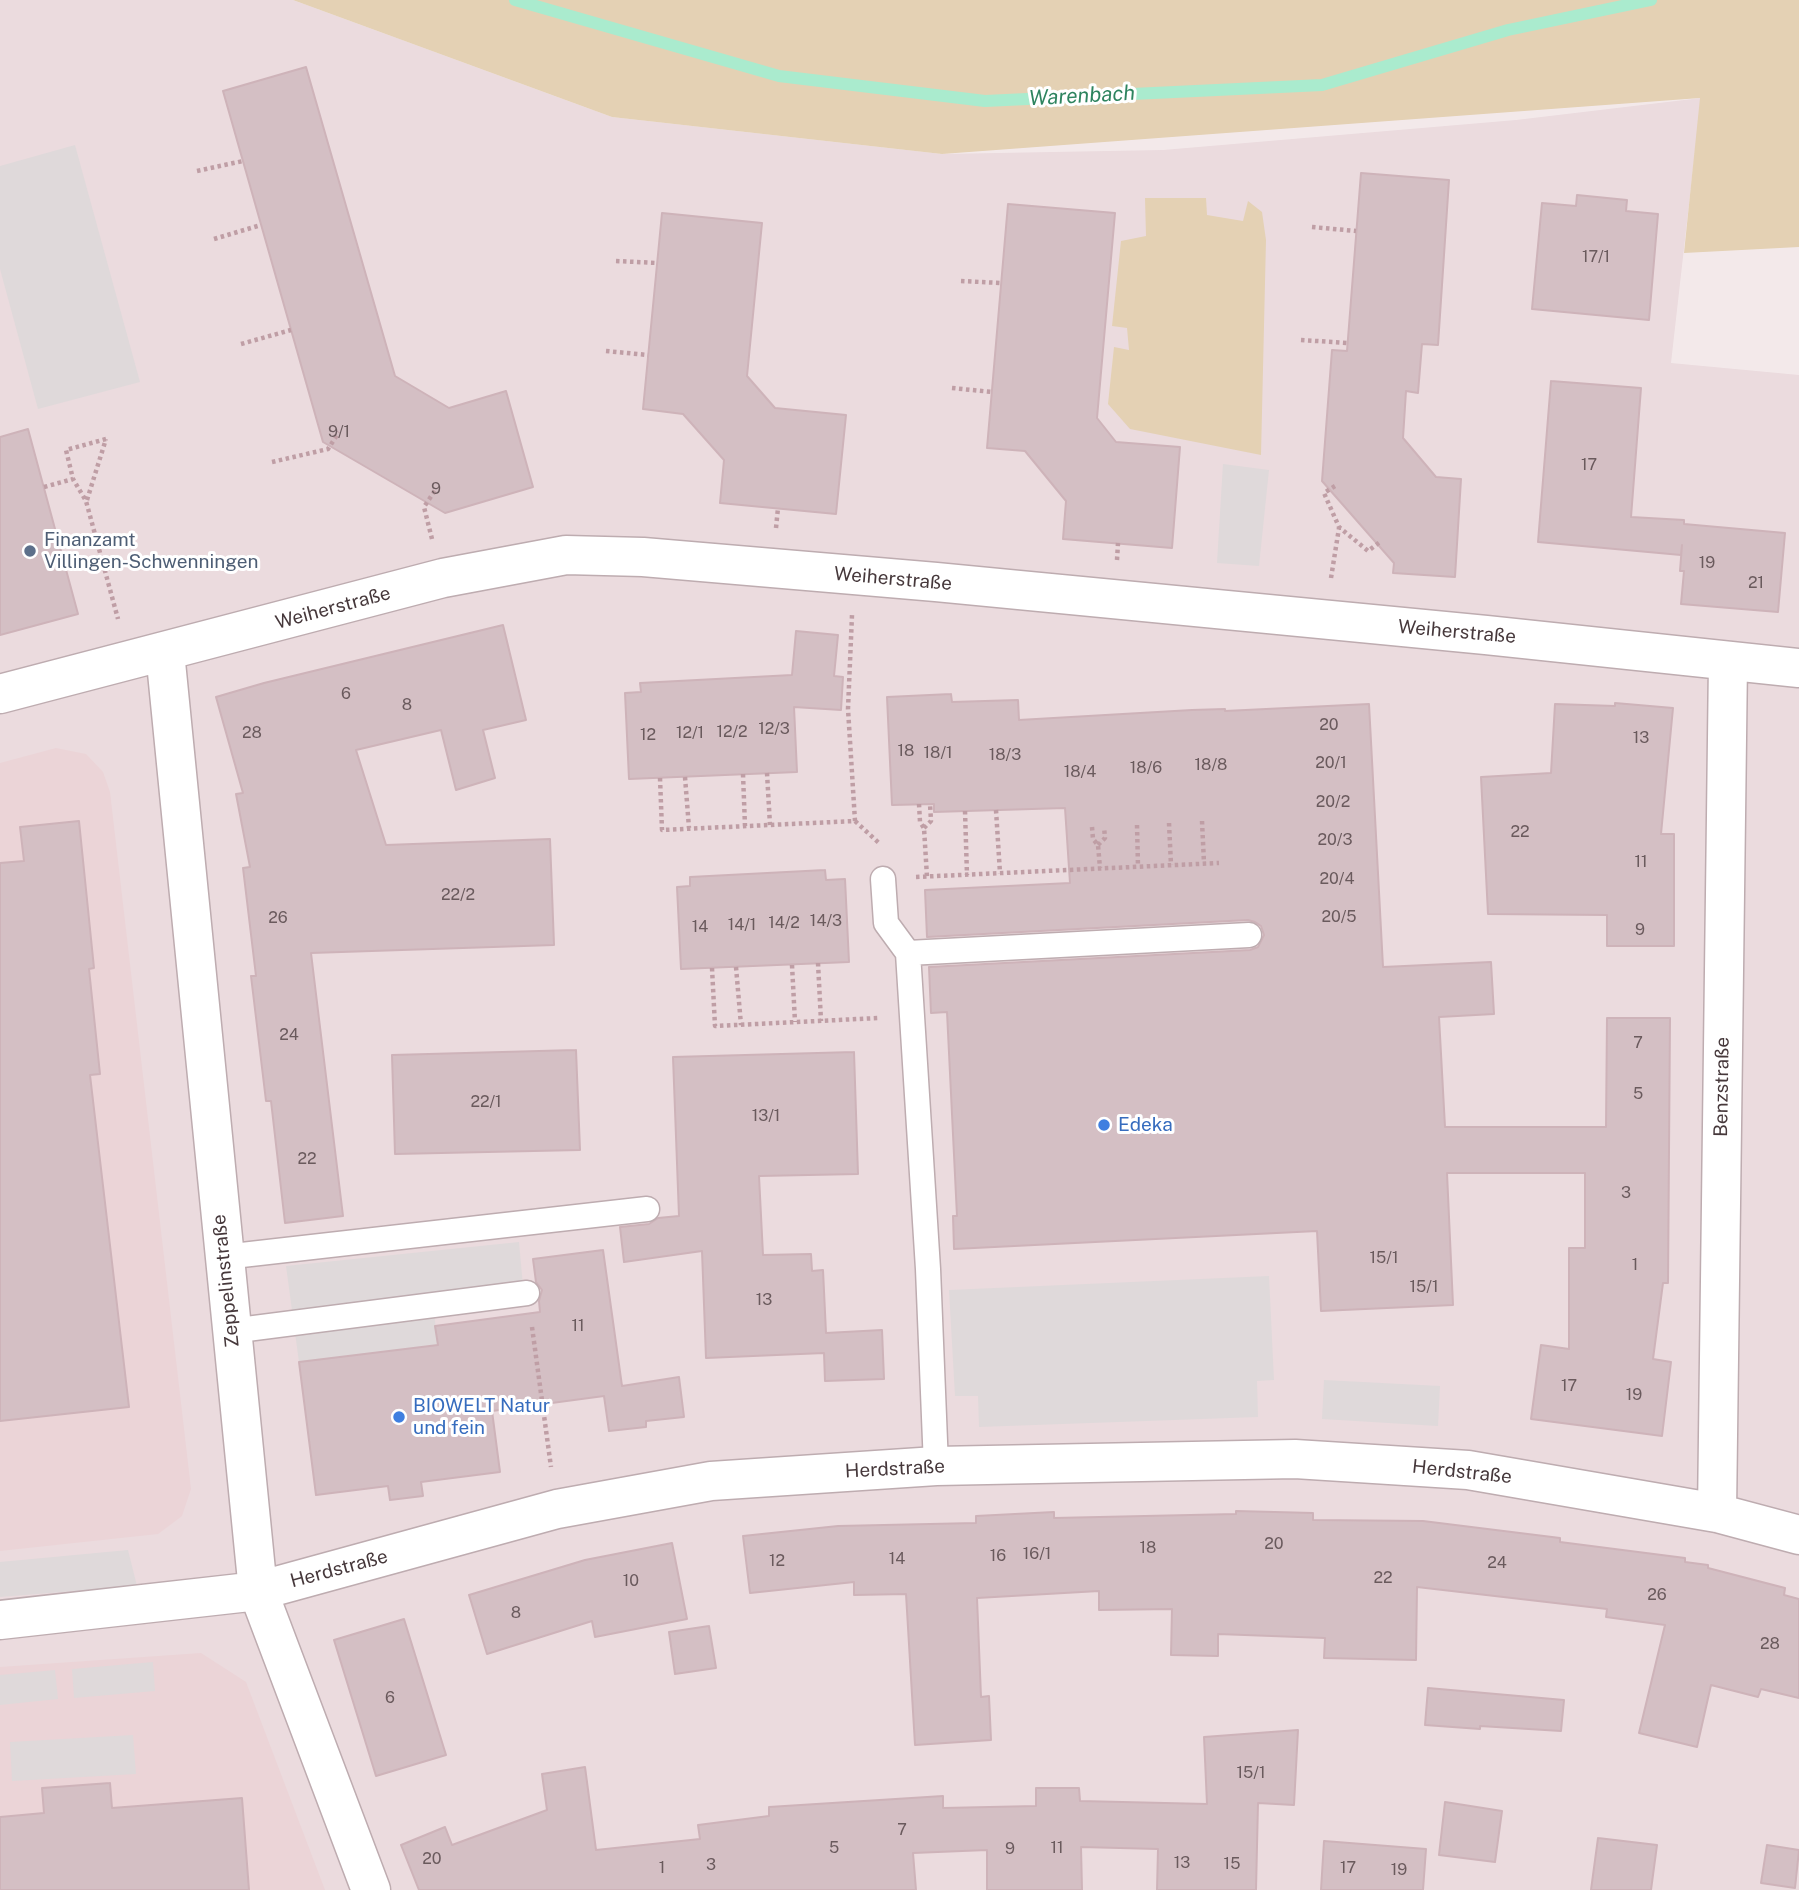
<!DOCTYPE html>
<meta charset="utf-8">
<style>
body{margin:0}
canvas{display:block;background:#f3e9ea}
</style>
<canvas width="1799" height="1890"></canvas>
<script>
const c = document.querySelector('canvas').getContext('2d');
c.lineJoin = 'round';
function paint(path, color) {
  c.fillStyle = color;
  c.fill(path, 'evenodd');
}
function shape(rows) {
  const path = new Path2D();
  for (const r of rows) {
    path.moveTo(r[0], r[1]);
    for (let i = 2; i < r.length; i += 2) path.lineTo(r[i], r[i + 1]);
  }
  return path;
}
function stroke(path, color, width, dash) {
  c.strokeStyle = color;
  c.lineWidth = width;
  c.lineCap = dash ? 'butt' : 'round';
  c.setLineDash(dash || []);
  c.stroke(path);
}
function label(font, color, halo, rows, align = 'center') {
  c.font = font + ' "Public Sans",sans-serif';
  c.lineWidth = 6;
  c.setLineDash([]);
  c.textBaseline = 'middle';
  c.strokeStyle = halo;
  c.fillStyle = color;
  for (const [text, x, y, turn = 0] of rows) {
    c.save();
    c.translate(x, y);
    c.rotate((+turn || 0) * Math.PI / 180);
    c.textAlign = isNaN(turn) ? turn : align;
    if (halo) c.strokeText(text, 0, 0);
    c.fillText(text, 0, 0);
    c.restore();
  }
}
paint(shape([
 [0,0,293,0,612,117,942,154,1163,150,1516,120,1701,98,1671,363,1799,375,1799,1890,0,1890]
]), '#ebdbde');
paint(shape([
 [56,748,86,754,103,772,110,792,191,1489,182,1516,158,1534,0,1551,0,763],
 [201,1653,246,1682,325,1890,0,1890,0,1667]
]), '#ebd4d7');
paint(shape([
 [293,0,1799,0,1799,247,1684,253,1700,98,942,154,612,117],
 [1145,198,1206,198,1207,215,1243,221,1248,201,1262,212,1266,240,1261,455,1130,429,1108,404,1114,347,1129,350,1127,328,1112,326,1121,241,1146,236]
]), '#e4d1b4');
paint(shape([
 [75,145,140,382,38,409,0,269,0,166],
 [1223,464,1269,470,1259,566,1217,563],
 [519,1242,523,1286,432,1298,438,1345,299,1362,286,1266],
 [1269,1276,1274,1380,1257,1381,1258,1417,979,1427,978,1396,955,1396,949,1290],
 [1324,1380,1440,1386,1438,1426,1322,1419],
 [128,1550,137,1586,0,1597,0,1562],
 [153,1662,155,1691,74,1698,72,1669],
 [55,1670,58,1699,0,1705,0,1675],
 [133,1735,136,1774,12,1781,10,1742]
]), '#dfd9da');
stroke(shape([
 [515,0,779,76,985,101,1322,85,1508,30,1651,0]
]), '#aaebce', 12);
const building = shape([
 [306,67,395,376,449,408,506,391,533,487,445,513,323,442,223,91,306,67],
 [1361,173,1449,180,1438,345,1422,344,1418,393,1406,391,1403,438,1436,477,1461,479,1455,577,1393,573,1394,563,1322,481,1332,350,1347,351,1361,173],
 [1577,195,1627,200,1626,211,1658,214,1649,320,1532,309,1542,203,1576,206,1577,195],
 [1008,204,1115,213,1097,418,1116,442,1180,447,1172,548,1063,539,1066,501,1025,451,987,448,1008,204],
 [662,213,762,223,747,376,775,408,846,415,836,514,720,503,724,460,683,414,643,409,662,213],
 [1551,381,1641,388,1631,517,1684,520,1684,524,1785,533,1778,612,1681,604,1684,571,1680,571,1682,545,1681,555,1538,542,1551,381],
 [28,429,78,614,0,635,0,437,28,429],
 [503,625,526,720,483,730,495,778,456,790,441,730,356,750,386,845,550,839,554,945,311,953,343,1216,285,1223,271,1101,266,1101,251,976,256,976,243,868,250,867,236,794,243,793,216,697,264,683,503,625],
 [796,631,838,635,834,676,843,677,841,710,794,707,797,772,629,779,625,693,641,692,640,683,792,675,796,631],
 [951,694,952,702,1018,700,1019,720,1192,710,1225,709,1225,711,1369,704,1383,967,1491,962,1494,1014,1439,1017,1445,1127,1606,1127,1607,1018,1670,1018,1668,1283,1663,1283,1653,1359,1671,1362,1662,1436,1531,1419,1541,1345,1569,1349,1569,1248,1585,1248,1585,1173,1447,1173,1453,1305,1321,1311,1317,1231,954,1249,953,1216,957,1216,947,1012,931,1013,929,967,1250,950,1258,947,1264,935,1261,926,1255,922,1248,920,927,937,925,890,1070,883,1065,808,934,812,934,804,892,805,887,697,951,694],
 [1615,703,1673,708,1661,834,1674,834,1674,946,1607,946,1607,915,1488,914,1481,777,1551,773,1555,704,1615,706,1615,703],
 [79,821,94,968,89,969,100,1074,90,1075,129,1407,0,1421,0,863,24,861,20,827,79,821],
 [825,870,826,880,845,879,849,962,681,969,677,887,690,886,690,877,825,870],
 [576,1050,580,1150,395,1154,392,1055,576,1050],
 [854,1052,858,1174,759,1176,763,1255,811,1254,812,1271,823,1270,826,1333,882,1330,884,1379,825,1381,824,1353,706,1358,702,1251,624,1262,620,1227,649,1224,658,1218,679,1216,673,1057,854,1052],
 [603,1250,622,1386,679,1377,684,1417,646,1421,646,1427,609,1431,604,1396,492,1411,500,1472,421,1482,423,1496,390,1500,388,1486,316,1495,299,1362,438,1345,435,1326,540,1312,539,1301,542,1290,536,1282,533,1259,603,1250],
 [1236,1511,1313,1513,1313,1520,1423,1521,1560,1538,1560,1542,1685,1558,1685,1562,1708,1565,1708,1568,1785,1588,1784,1595,1799,1599,1799,1698,1761,1689,1758,1697,1711,1685,1697,1747,1639,1733,1665,1625,1606,1617,1607,1609,1417,1587,1416,1660,1324,1658,1325,1638,1218,1634,1218,1656,1171,1655,1172,1609,1099,1610,1099,1591,977,1598,981,1697,989,1696,991,1740,915,1745,906,1594,854,1595,854,1582,750,1593,743,1536,838,1526,976,1523,976,1516,1054,1512,1054,1518,1236,1514,1236,1511],
 [672,1543,687,1619,595,1637,592,1621,487,1654,469,1595,585,1560,672,1543],
 [404,1619,446,1755,376,1776,334,1640,404,1619],
 [709,1626,716,1668,675,1674,669,1632,709,1626],
 [1428,1688,1564,1700,1561,1731,1480,1726,1480,1729,1425,1725,1428,1688],
 [1298,1730,1294,1805,1258,1803,1256,1890,1157,1890,1158,1849,1081,1847,1082,1890,987,1890,987,1850,913,1853,916,1890,419,1890,401,1845,445,1827,452,1845,547,1810,542,1774,585,1767,596,1850,700,1839,698,1825,769,1816,769,1807,943,1796,943,1808,1036,1806,1036,1788,1079,1788,1080,1801,1207,1804,1204,1737,1298,1730],
 [110,1783,112,1808,242,1798,249,1890,0,1890,0,1817,44,1813,42,1788,110,1783],
 [1445,1802,1502,1811,1495,1862,1439,1855,1445,1802],
 [1598,1838,1657,1845,1651,1890,1591,1890,1598,1838],
 [1324,1841,1426,1849,1423,1890,1321,1890,1324,1841],
 [1767,1845,1799,1850,1795,1888,1761,1883,1767,1845]
]);
paint(building, '#d4bfc4');
stroke(building, '#ceb3b9', 2);
const lane = shape([
 [883,879,886,923,908,953],
 [224,1257,647,1209],
 [231,1331,527,1293],
 [936,1466,928,1269,908,953,1249,935]
]);
const street = shape([
 [165,652,258,1591,371,1890],
 [0,694,443,578,566,555,643,557,936,582,1486,635,1799,668],
 [1717,1513,1728,661],
 [0,1620,258,1591,557,1509,711,1481,936,1466,1295,1459,1468,1470,1717,1513,1799,1535]
]);
stroke(lane, '#beacb0', 27);
stroke(street, '#beacb0', 41);
stroke(shape([
 [197,171,243,161],
 [1312,227,1356,231],
 [214,239,261,225],
 [616,261,657,263],
 [961,281,1001,283],
 [1301,340,1348,343],
 [241,344,291,330],
 [606,351,648,355],
 [952,388,992,392],
 [106,439,66,450,73,479,86,501,118,619],
 [272,462,328,449,339,432],
 [1335,486,1324,493,1339,527,1368,551,1380,542],
 [44,487,73,479],
 [87,500,106,439],
 [776,528,778,508],
 [432,539,424,507,436,489],
 [1117,560,1118,543],
 [1331,578,1339,528],
 [767,773,770,825],
 [743,774,745,826],
 [685,777,689,828],
 [660,778,662,830,855,821,848,709,852,615],
 [919,804,920,822,924,828,927,877],
 [996,810,1000,873],
 [965,811,967,875],
 [855,821,880,844],
 [1202,821,1204,863],
 [1169,823,1171,865],
 [1137,825,1138,866],
 [1092,827,1093,839,1098,845,1100,868],
 [924,828,931,821,930,804],
 [1098,845,1105,838,1104,827],
 [916,877,1219,863],
 [818,963,821,1021],
 [792,965,795,1022],
 [736,967,741,1025],
 [712,968,715,1026,879,1018],
 [532,1327,551,1467]
]), '#bf9ea5', 4.5, [3.5, 3.5]);
stroke(lane, '#fff', 24);
stroke(street, '#fff', 38);
for (const [x, y, r, color] of [
 [30,551,7,"#5c6f8a"],
 [1104,1125,7,"#3f7fe0"],
 [399,1417,7,"#3f7fe0"]
]) {
  const dot = new Path2D();
  dot.arc(x, y, r, 0, 2 * Math.PI);
  c.fillStyle = color;
  c.fill(dot);
  stroke(dot, '#fff', 2.5);
}
label('16px', '#6a5a5d', null, [
 ["17/1",1596,257],
 ["9/1",339,432],
 ["17",1589,465],
 ["9",436,489],
 ["19",1707,563],
 ["21",1756,583],
 ["6",346,694],
 ["8",407,705],
 ["20",1329,725],
 ["12/3",774,729],
 ["12/2",732,732],
 ["28",252,733],
 ["12/1",690,733],
 ["12",648,735],
 ["13",1641,738],
 ["18",906,751],
 ["18/1",938,753],
 ["18/3",1005,755],
 ["20/1",1331,763],
 ["18/8",1211,765],
 ["18/6",1146,768],
 ["18/4",1080,772],
 ["20/2",1333,802],
 ["22",1520,832],
 ["20/3",1335,840],
 ["11",1641,862],
 ["20/4",1337,879],
 ["22/2",458,895],
 ["20/5",1339,917],
 ["26",278,918],
 ["14/3",826,921],
 ["14/2",784,923],
 ["14/1",742,925],
 ["14",700,927],
 ["9",1640,930],
 ["24",289,1035],
 ["7",1638,1043],
 ["5",1638,1094],
 ["22/1",486,1102],
 ["13/1",766,1116],
 ["22",307,1159],
 ["3",1626,1193],
 ["15/1",1384,1258],
 ["1",1635,1265],
 ["15/1",1424,1287],
 ["13",764,1300],
 ["11",578,1326],
 ["17",1569,1386],
 ["19",1634,1395],
 ["20",1274,1544],
 ["18",1148,1548],
 ["16/1",1037,1554],
 ["16",998,1556],
 ["14",897,1559],
 ["12",777,1561],
 ["24",1497,1563],
 ["22",1383,1578],
 ["10",631,1581],
 ["26",1657,1595],
 ["8",516,1613],
 ["28",1770,1644],
 ["6",390,1698],
 ["15/1",1251,1773],
 ["7",902,1830],
 ["5",834,1848],
 ["11",1057,1848],
 ["9",1010,1849],
 ["20",432,1859],
 ["13",1182,1863],
 ["15",1232,1864],
 ["3",711,1865],
 ["1",662,1868],
 ["17",1348,1868],
 ["19",1399,1870]
]);
label('19px', '#4e5e75', '#fff', [
 ["Finanzamt",44,540],
 ["Villingen-Schwenningen",44,562]
], 'left');
label('19px', '#46383b', '#fff', [
 ["Weiherstraße",893,579,5],
 ["Weiherstraße",333,608,-15],
 ["Weiherstraße",1457,632,5],
 ["Benzstraße",1722,1087,-89],
 ["Zeppelinstraße",226,1281,-96],
 ["Herdstraße",895,1469,-3],
 ["Herdstraße",1462,1472,6],
 ["Herdstraße",339,1569,-15]
]);
label('19px', '#366cbe', '#fff', [
 ["Edeka",1118,1125],
 ["BIOWELT Natur",413,1406],
 ["und fein",413,1428]
], 'left');
label('italic 21px', '#2e845f', '#fff', [
 ["Warenbach",1082,96,-3]
]);
</script>
